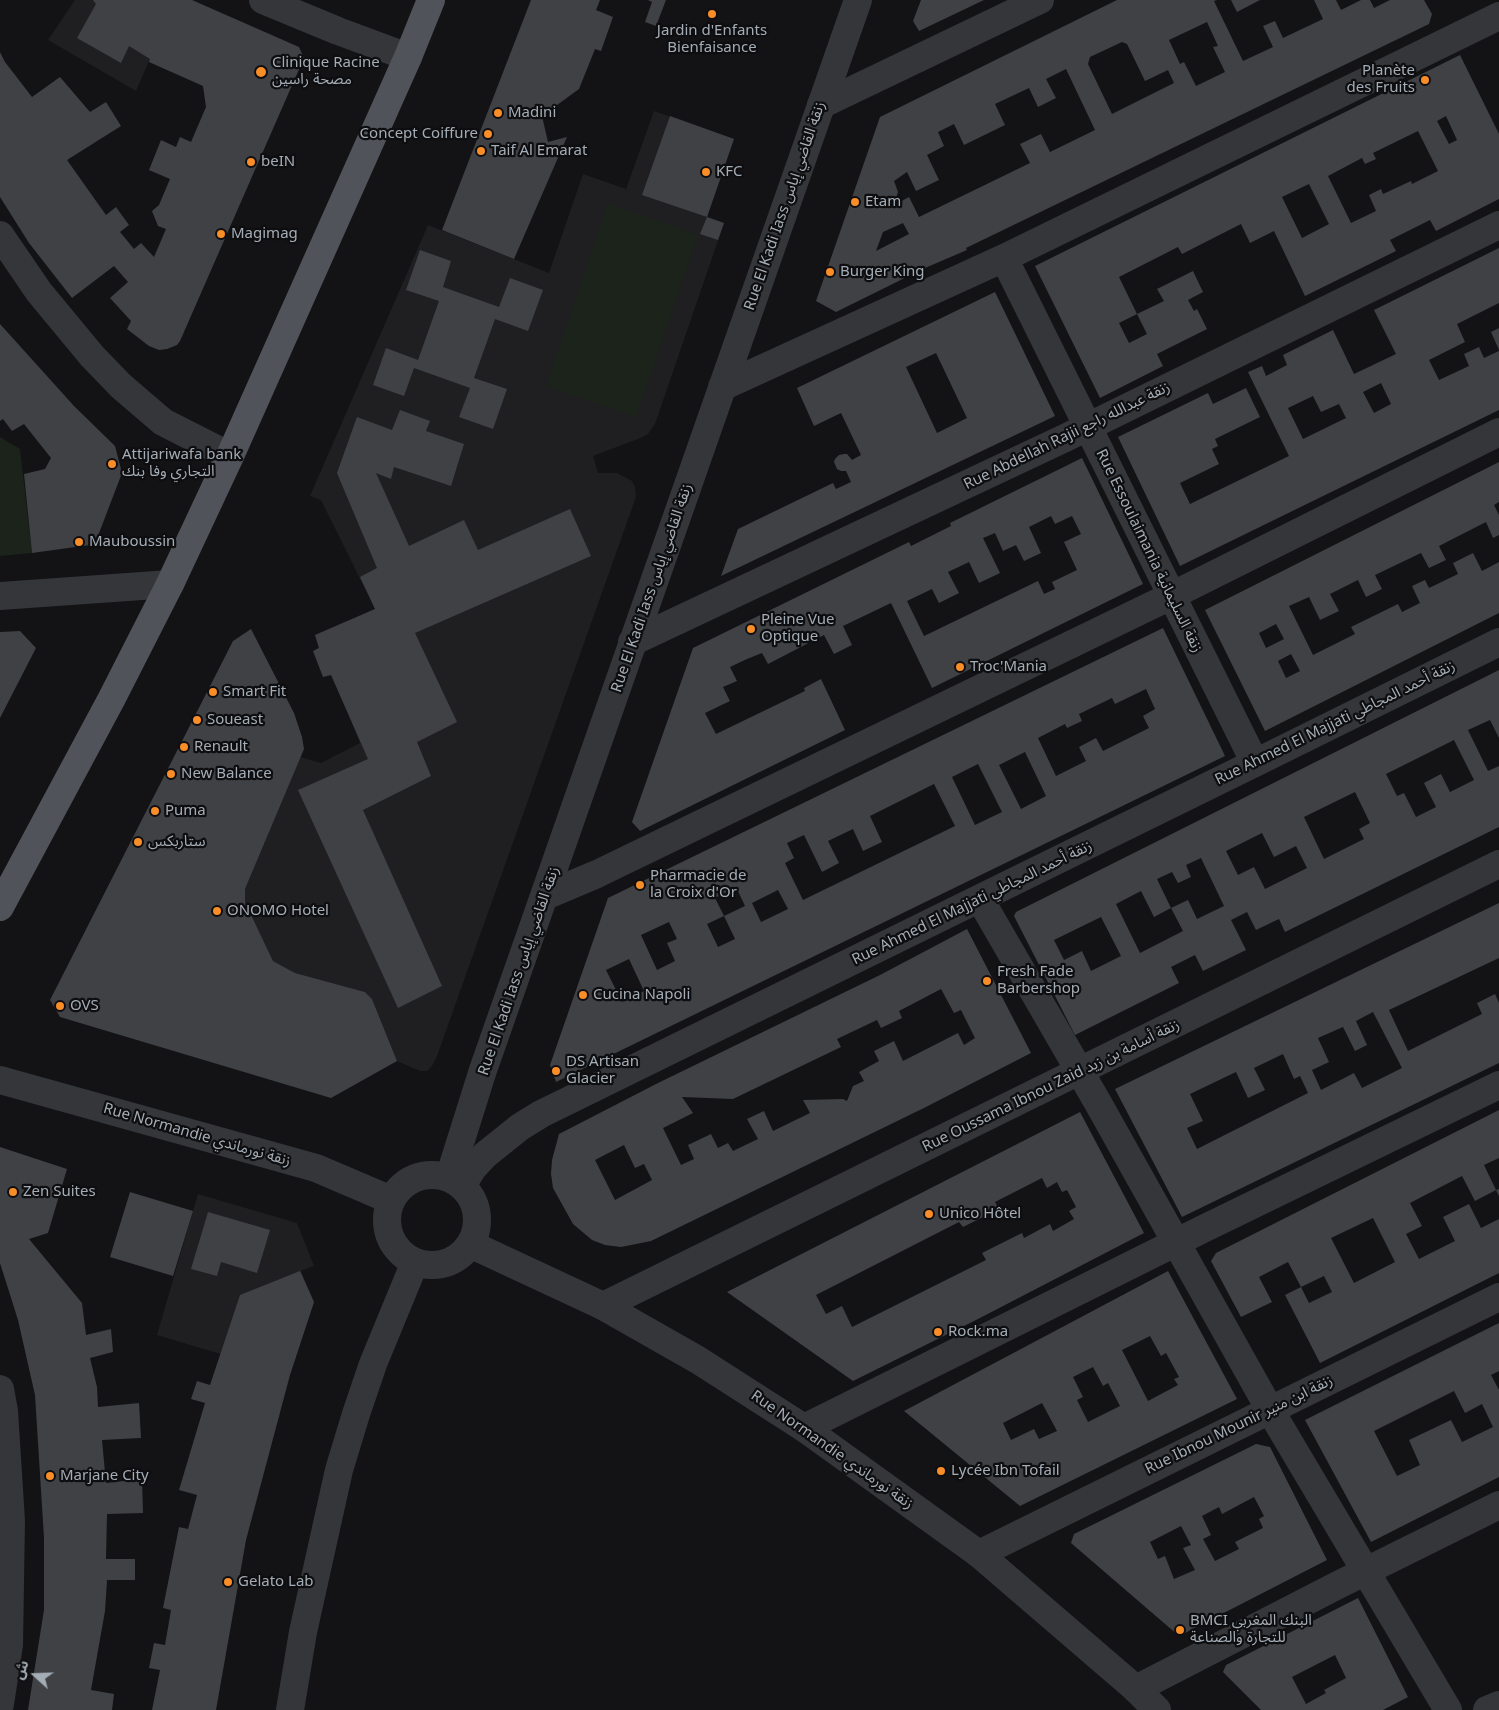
<!DOCTYPE html>
<meta charset="utf-8">
<style>
body{margin:0}
#map{position:relative;width:1499px;height:1710px;overflow:hidden;background:#131315;font-family:"Noto Sans","Noto Sans Arabic",sans-serif}
canvas{display:block}
.north{position:absolute;left:10px;top:1650px;width:50px;height:50px;-webkit-text-stroke:4px #0e0e10;paint-order:stroke;rotate:290deg;font-size:14px;font-weight:700;line-height:20px;text-align:center;color:#a4adb6}
.north::after{content:'';display:block;margin:auto;width:18px;height:22px;background:#a4adb6;clip-path:polygon(50% 0,100% 100%,50% 72%,0 100%)}
</style>
<div id="map">
<canvas width="1499" height="1710"></canvas>
<div class="north">ش</div>
</div>
<script>
const c = document.querySelector('canvas').getContext('2d');
c.lineJoin = 'round';
function paint(path, color) {
  c.fillStyle = color;
  c.fill(path, 'evenodd');
}
function shape(rows) {
  const path = new Path2D();
  for (const r of rows) {
    if (r.length === 3) {
      path.moveTo(r[0] + r[2], r[1]);
      path.arc(r[0], r[1], r[2], 0, 2 * Math.PI);
      continue;
    }
    path.moveTo(r[0], r[1]);
    for (let i = 2; i < r.length; i += 2) path.lineTo(r[i], r[i + 1]);
  }
  return path;
}
function stroke(path, color, width, dash) {
  c.strokeStyle = color;
  c.lineWidth = width;
  c.lineCap = dash ? 'butt' : 'round';
  c.setLineDash(dash || []);
  c.stroke(path);
}
function label(font, color, halo, rows, align = 'center') {
  c.font = font + ' "Noto Sans","Noto Sans Arabic",sans-serif';
  c.lineWidth = 4.5;
  c.setLineDash([]);
  c.textBaseline = 'middle';
  c.strokeStyle = halo;
  c.fillStyle = color;
  for (const [text, x, y, turn = 0] of rows) {
    c.save();
    c.translate(x, y);
    c.rotate((+turn || 0) * Math.PI / 180);
    c.textAlign = isNaN(turn) ? turn : align;
    if (halo) c.strokeText(text, 0, 0);
    c.fillText(text, 0, 0);
    c.restore();
  }
}
paint(shape([
 [75,0,176,0,136,91,48,40],
 [654,111,734,139,707,217,724,223,655,424,648,434,643,437,593,456,598,473,617,473,632,481,635,487,636,497,437,1056,432,1066,427,1071,420,1071,397,1061,372,999,365,992,295,973,273,961,245,902,245,889,300,757,321,763,360,743,332,675,323,677,313,651,319,648,315,635,375,609,321,500,310,496,428,225,549,273,583,174,626,189],
 [198,1194,297,1223,314,1266,301,1271,314,1302,290,1375,157,1335]
]), '#1f1f22');
paint(shape([
 [608,204,698,235,636,417,546,386],
 [0,437,20,449,32,553,0,556]
]), '#1b231b');
paint(shape([
 [93,0,192,0,299,47,304,58,180,341,177,345,167,349,159,350,149,346,127,329,131,321,110,298,128,282,114,266,72,298,29,243,0,197,0,52,5,62,32,97,60,77,90,112,106,102,121,126,67,160,106,215,116,207,129,225,120,232,134,249,141,243,154,257,166,229,158,226,152,211,159,205,170,179,149,170,161,140,176,147,180,137,191,142,206,107,203,86,149,62,150,59,129,46,121,63,77,38,96,4],
 [531,0,600,0,596,10,613,17,601,51,595,49,579,89,542,116,548,142,567,137,514,259,442,230],
 [648,0,666,0,656,26,645,22,652,2],
 [921,0,984,0,919,31,913,21],
 [1117,0,1217,0,1214,1,1243,61,1273,47,1263,26,1275,21,1283,38,1323,19,1314,0,1336,0,1341,10,1361,0,1370,0,1374,8,1390,0,1424,0,1432,14,1429,24,966,248,967,250,925,268,836,312,816,301,880,117],
 [1207,22,1218,46,1213,47,1225,72,1196,86,1184,62,1180,64,1169,40],
 [1122,42,1127,44,1145,81,1168,70,1174,83,1112,114,1088,64,1090,57],
 [1066,69,1095,130,1050,152,1041,134,1020,144,1030,163,919,217,909,197,894,205,898,192,894,181,907,172,916,191,939,180,927,155,944,146,938,132,954,124,964,145,1005,125,995,104,1029,88,1038,107,1056,98,1046,79],
 [903,223,909,234,876,251,883,232],
 [1231,0,1260,0,1237,12],
 [1460,55,1499,134,1499,199,1436,231,1430,220,1390,240,1396,251,1305,296,1274,231,1250,243,1241,224,1182,254,1178,247,1119,277,1137,314,1119,323,1129,343,1147,334,1137,314,1164,301,1157,289,1193,271,1203,292,1188,300,1194,311,1197,309,1207,329,1157,354,1163,366,1100,398,1035,266],
 [1446,116,1457,140,1449,144,1437,121],
 [1418,131,1438,171,1412,184,1411,181,1383,194,1381,189,1369,195,1376,211,1351,223,1328,176,1362,158,1365,164,1376,159,1373,153],
 [1309,184,1329,224,1302,238,1282,197],
 [670,116,734,139,707,217,642,195],
 [707,217,724,223,718,240,700,234],
 [1499,248,1499,303,1457,324,1465,342,1429,360,1439,380,1469,366,1464,354,1479,347,1484,358,1499,351,1499,410,1180,566,1118,437,1208,393,1213,404,1246,388,1260,417,1215,439,1218,446,1212,449,1219,464,1180,483,1190,504,1289,456,1248,372,1262,366,1266,376,1287,365,1283,355,1333,330,1354,374,1396,354,1374,310],
 [1381,383,1391,404,1374,413,1363,392],
 [1313,396,1321,412,1339,404,1346,418,1303,439,1288,408],
 [420,250,451,261,443,287,499,307,510,278,543,290,528,331,495,319,474,378,507,389,493,429,459,417,470,388,414,368,404,396,373,385,386,348,418,360,439,301,406,290],
 [995,292,1055,416,721,576,738,529,833,483,836,489,851,482,846,471,841,471,837,469,834,462,835,459,839,455,844,454,847,454,852,460,861,455,841,413,814,426,797,388],
 [936,353,967,418,937,433,906,367],
 [0,324,74,406,115,446,122,473,96,541,90,545,32,553,24,474,45,469,51,458,24,424,12,431,3,419,0,421],
 [1499,328,1499,350,1491,332],
 [400,410,430,421,426,431,464,444,451,486,394,467,391,479,376,473,409,546,464,520,478,550,570,509,591,556,415,633,457,722,417,742,431,776,363,810,442,986,398,1008,298,790,368,759,331,675,323,677,313,651,319,648,315,635,375,609,360,577,377,568,337,473,357,417,392,430],
 [1082,458,1143,584,932,688,891,603,843,626,852,645,834,654,824,635,768,664,762,653,747,659,730,667,737,681,723,687,730,701,705,713,716,734,805,691,804,688,821,679,845,730,640,831,632,822,693,648,909,542,911,546,951,526,950,523],
 [1051,516,1055,524,1072,516,1081,534,1064,542,1077,570,1052,582,1055,589,1044,594,1038,581,924,636,907,601,932,589,939,603,959,593,948,572,969,562,979,583,1000,573,983,538,995,533,1003,551,1016,545,1024,561,1041,553,1029,527],
 [1499,462,1499,502,1494,505,1499,515,1499,535,1493,538,1486,522,1439,546,1446,560,1429,568,1421,553,1375,575,1382,589,1366,597,1358,580,1330,594,1339,611,1320,620,1309,597,1289,606,1313,655,1355,634,1351,627,1398,604,1402,612,1420,603,1412,586,1425,580,1429,588,1458,574,1453,563,1473,553,1482,571,1499,562,1499,613,1265,731,1205,610],
 [1276,624,1284,639,1266,648,1259,633],
 [1291,654,1300,671,1286,678,1278,661],
 [1163,628,1225,756,556,1082,550,1065,608,898],
 [1146,689,1155,709,1143,716,1149,728,1103,751,1096,738,1079,747,1086,761,1056,776,1038,738,1065,724,1067,728,1082,721,1079,714,1112,698,1115,704],
 [1025,752,1046,796,1021,809,999,765],
 [978,764,1002,812,975,825,952,777],
 [934,784,955,826,803,900,785,863,794,858,787,843,804,835,822,872,839,863,828,841,853,829,863,851,882,842,870,816],
 [736,887,745,906,724,916,735,939,718,947,707,924,724,916,715,898],
 [778,890,788,909,761,922,752,903],
 [669,922,677,939,667,943,675,961,657,970,641,935],
 [629,959,644,991,622,1002,606,970],
 [251,629,294,713,302,737,304,749,245,889,245,902,273,961,295,973,365,992,372,999,397,1061,331,1098,60,1017,50,1000,233,641],
 [20,631,36,648,0,718,0,632],
 [1499,670,1499,738,1490,720,1468,730,1488,771,1499,766,1499,827,1285,932,1279,919,1256,930,1247,912,1231,920,1246,950,1203,971,1195,955,1171,967,1179,983,1075,1035,1014,916,1016,912],
 [1454,740,1474,780,1450,792,1441,774,1424,783,1436,807,1416,817,1404,793,1397,796,1386,774],
 [1355,792,1370,823,1359,829,1364,839,1324,859,1304,817],
 [1262,833,1274,857,1296,846,1307,868,1265,889,1254,867,1238,875,1226,851],
 [1201,858,1224,906,1197,919,1188,900,1171,908,1183,931,1140,953,1116,904,1141,891,1154,917,1171,908,1157,879,1172,872,1178,883,1191,877,1186,865],
 [1101,917,1121,956,1091,971,1082,951,1064,960,1054,940],
 [1499,903,1499,958,1389,1010,1408,1051,1482,1014,1477,1003,1495,994,1499,1003,1499,1063,1182,1217,1115,1089],
 [1373,1012,1402,1068,1362,1088,1354,1073,1321,1090,1312,1070,1329,1062,1318,1038,1343,1027,1355,1051,1367,1045,1356,1021],
 [1283,1054,1294,1079,1300,1076,1308,1093,1197,1149,1187,1128,1203,1121,1190,1094,1236,1072,1248,1098,1265,1090,1254,1068],
 [967,929,1031,1053,926,1107,651,1241,621,1247,605,1245,592,1240,573,1224,553,1188,551,1174,552,1160,559,1134,658,1083,880,975],
 [941,989,954,1013,961,1010,975,1038,964,1045,958,1033,903,1061,894,1041,874,1051,879,1061,859,1072,864,1081,853,1086,847,1101,843,1099,803,1100,810,1113,773,1131,764,1111,747,1119,758,1139,733,1151,728,1143,718,1148,711,1134,688,1145,694,1159,681,1165,663,1128,693,1113,682,1097,733,1099,841,1047,837,1039,877,1020,881,1028,902,1018,899,1011],
 [624,1145,635,1168,644,1164,652,1180,615,1200,595,1160],
 [1499,1110,1499,1158,1484,1165,1496,1190,1499,1189,1499,1196,1496,1190,1475,1201,1462,1176,1410,1203,1422,1226,1406,1234,1419,1259,1455,1241,1443,1217,1469,1204,1481,1228,1499,1219,1499,1273,1320,1363,1285,1295,1301,1287,1309,1303,1332,1292,1324,1276,1301,1287,1288,1262,1259,1277,1272,1302,1241,1317,1211,1261,1216,1253],
 [1373,1218,1395,1262,1354,1283,1331,1238],
 [1080,1112,1144,1233,978,1319,853,1381,727,1292],
 [1042,1178,1047,1188,1057,1182,1062,1192,1067,1190,1076,1207,1069,1211,1074,1219,1053,1231,1050,1224,1024,1238,1022,1233,982,1253,986,1260,852,1327,842,1306,826,1314,816,1295,959,1222,963,1227,999,1209,995,1202],
 [0,1147,67,1169,48,1233,29,1239,82,1303,86,1335,111,1329,113,1352,90,1358,97,1387,98,1407,139,1403,141,1438,102,1440,106,1483,142,1479,143,1513,107,1514,106,1559,135,1559,135,1580,107,1580,105,1611,91,1690,114,1694,112,1710,28,1710,44,1610,44,1538,35,1395,18,1320,0,1263],
 [130,1192,193,1211,173,1276,110,1257],
 [208,1212,270,1230,257,1273,221,1262,217,1276,191,1269],
 [300,1271,314,1302,290,1375,246,1540,216,1710,152,1710,160,1670,149,1668,154,1643,165,1645,171,1610,163,1608,179,1527,188,1529,197,1495,179,1490,205,1403,191,1399,197,1381,210,1385,240,1295],
 [1168,1271,1237,1399,1020,1506,904,1411],
 [1150,1336,1161,1356,1166,1353,1179,1377,1174,1379,1178,1385,1148,1401,1122,1350],
 [1093,1367,1103,1386,1108,1383,1120,1406,1088,1422,1077,1400,1083,1397,1073,1377],
 [1042,1403,1057,1431,1039,1439,1034,1429,1011,1440,1003,1423],
 [1499,1323,1499,1371,1491,1375,1499,1390,1499,1477,1371,1542,1305,1420],
 [1454,1391,1465,1413,1482,1404,1493,1427,1462,1442,1451,1420,1409,1440,1420,1465,1397,1476,1374,1431],
 [1256,1444,1270,1447,1327,1560,1179,1636,1071,1543,1074,1534],
 [1254,1497,1264,1516,1259,1519,1263,1528,1235,1542,1239,1549,1215,1561,1203,1539,1211,1535,1202,1516,1219,1507,1222,1514],
 [1181,1526,1191,1545,1183,1548,1195,1570,1174,1579,1165,1556,1158,1559,1150,1542],
 [1358,1598,1408,1697,1383,1710,1261,1710,1223,1672,1226,1665],
 [1335,1655,1346,1678,1324,1690,1326,1693,1306,1704,1292,1677]
]), '#3f4145');
stroke(shape([
 [263,0,338,31,408,57],
 [821,105,1040,0],
 [0,235,39,292,92,356,121,386,163,422,230,456],
 [1004,258,1255,763],
 [722,387,1004,258,1499,16],
 [0,596,170,584],
 [632,642,1065,438,1499,225],
 [545,896,597,874,1171,596,1499,432],
 [980,899,1098,1103,1270,1410,1448,1710],
 [462,1186,473,1168,485,1155,520,1127,541,1114,1255,763,1499,642],
 [603,1306,1499,864],
 [0,1389,4,1411,11,1521,9,1645,0,1704],
 [804,1428,1203,1229,1499,1085],
 [979,1554,1499,1297],
 [1136,1689,1338,1585,1499,1505],
 [290,1710,303,1632,339,1470,356,1414,373,1364,415,1262],
 [1487,1710,1499,1705]
]), '#34363a', 28);
stroke(shape([
 [0,1080,316,1168,391,1200],
 [432,1220,45],
 [449,1178,483,1070,858,0],
 [470,1244,603,1306,698,1360,804,1428,979,1554,1136,1689,1157,1710]
]), '#34363a', 28);
stroke(shape([
 [0,907,112,698,170,584,230,456,408,57,431,0]
]), '#505359', 28);
for (const [x, y, r, color] of [
 [712,14,5,"#f98d27"],
 [261,72,6,"#f98d27"],
 [1425,80,5,"#f98d27"],
 [498,113,5,"#f98d27"],
 [488,134,5,"#f98d27"],
 [481,151,5,"#f98d27"],
 [251,162,5,"#f98d27"],
 [706,172,5,"#f98d27"],
 [855,202,5,"#f98d27"],
 [221,234,5,"#f98d27"],
 [830,272,5,"#f98d27"],
 [112,464,5,"#f98d27"],
 [79,542,5,"#f98d27"],
 [751,629,5,"#f98d27"],
 [960,667,5,"#f98d27"],
 [213,692,5,"#f98d27"],
 [197,720,5,"#f98d27"],
 [184,747,5,"#f98d27"],
 [171,774,5,"#f98d27"],
 [155,811,5,"#f98d27"],
 [138,842,5,"#f98d27"],
 [640,885,5,"#f98d27"],
 [217,911,5,"#f98d27"],
 [987,981,5,"#f98d27"],
 [583,995,5,"#f98d27"],
 [60,1006,5,"#f98d27"],
 [556,1071,5,"#f98d27"],
 [13,1192,5,"#f98d27"],
 [929,1214,5,"#f98d27"],
 [938,1332,5,"#f98d27"],
 [941,1471,5,"#f98d27"],
 [50,1476,5,"#f98d27"],
 [228,1582,5,"#f98d27"],
 [1180,1630,5,"#f98d27"]
]) {
  const dot = new Path2D();
  dot.arc(x, y, r, 0, 2 * Math.PI);
  c.fillStyle = color;
  c.fill(dot);
  stroke(dot, '#0e0e10', 2);
}
label('15px', '#a4adb6', '#0e0e10', [
 ["Jardin d'Enfants",712,31,"center"],
 ["Bienfaisance",712,48,"center"],
 ["Clinique Racine",272,63],
 ["مصحة راسين",272,80],
 ["Planète",1415,71,"right"],
 ["des Fruits",1415,88,"right"],
 ["Madini",508,113],
 ["Concept Coiffure",478,134,"right"],
 ["Taif Al Emarat",491,151],
 ["beIN",261,162],
 ["KFC",716,172],
 ["Etam",865,202],
 ["Magimag",231,234],
 ["Burger King",840,272],
 ["Attijariwafa bank",122,455],
 ["التجاري وفا بنك",122,472],
 ["Mauboussin",89,542],
 ["Pleine Vue",761,620],
 ["Optique",761,637],
 ["Troc'Mania",970,667],
 ["Smart Fit",223,692],
 ["Soueast",207,720],
 ["Renault",194,747],
 ["New Balance",181,774],
 ["Puma",165,811],
 ["ستاربكس",148,842],
 ["Pharmacie de",650,876],
 ["la Croix d'Or",650,893],
 ["ONOMO Hotel",227,911],
 ["Fresh Fade",997,972],
 ["Barbershop",997,989],
 ["Cucina Napoli",593,995],
 ["OVS",70,1006],
 ["DS Artisan",566,1062],
 ["Glacier",566,1079],
 ["Zen Suites",23,1192],
 ["Unico Hôtel",939,1214],
 ["Rock.ma",948,1332],
 ["Lycée Ibn Tofail",951,1471],
 ["Marjane City",60,1476],
 ["Gelato Lab",238,1582],
 ["BMCI البنك المغربي",1190,1621],
 ["للتجارة والصناعة",1190,1638]
], 'left');
label('15px', '#a4adb6', '#0e0e10', [
 ["Rue El Kadi Iass زنقة القاضي إياس",785,206,-71],
 ["Rue Abdellah Rajii زنقة عبدالله راجع",1067,436,-26],
 ["Rue Essoulaimania زنقة السليمانية",1149,551,64],
 ["Rue El Kadi Iass زنقة القاضي إياس",652,588,-71],
 ["Rue Ahmed El Majjati زنقة أحمد المجاطي",1335,723,-26],
 ["Rue Ahmed El Majjati زنقة أحمد المجاطي",972,903,-26],
 ["Rue El Kadi Iass زنقة القاضي إياس",519,971,-71],
 ["Rue Oussama Ibnou Zaid زنقة أسامة بن زيد",1051,1086,-26],
 ["Rue Normandie زنقة نورماندي",197,1135,16],
 ["Rue Ibnou Mounir زنقة ابن منير",1239,1425,-26],
 ["Rue Normandie زنقة نورماندي",832,1450,35]
]);
</script>
